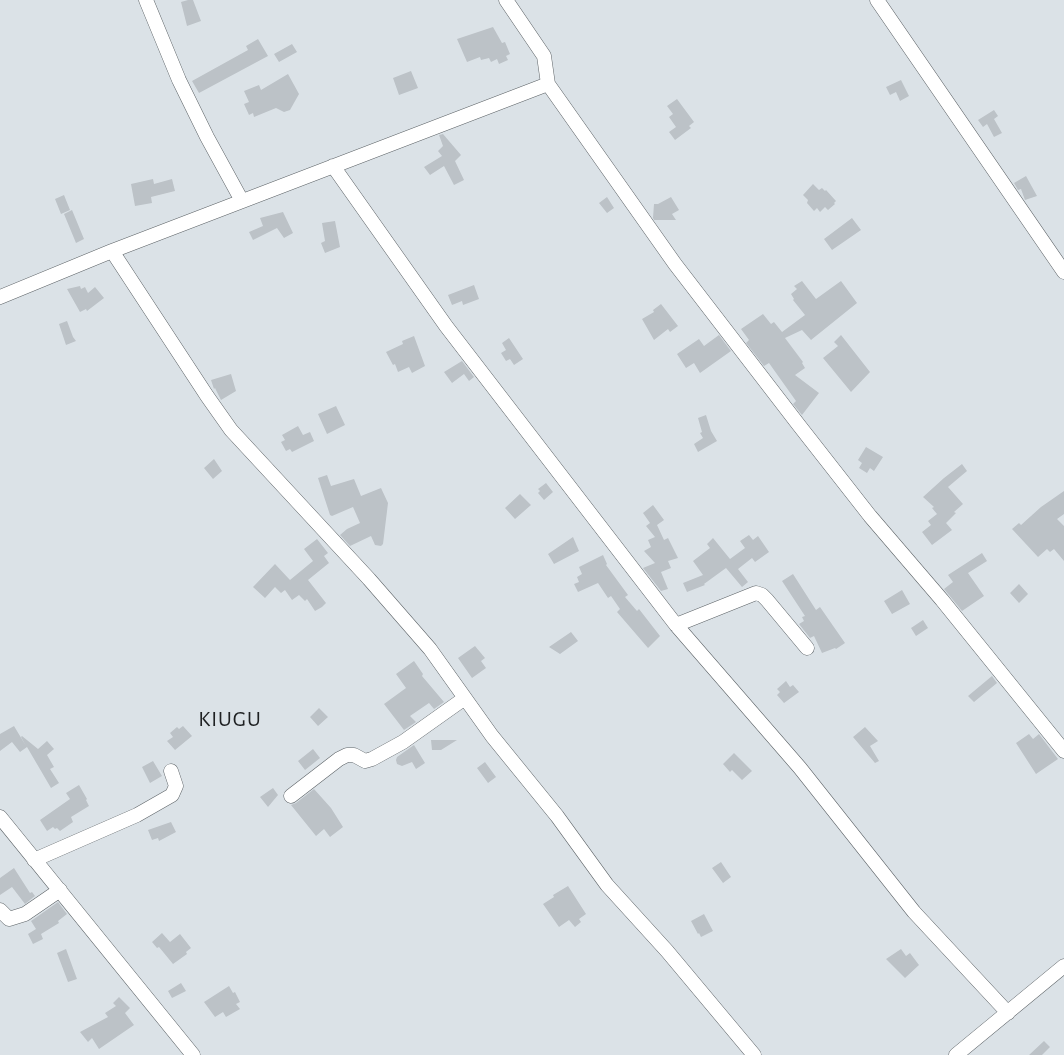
<!DOCTYPE html>
<style>
body{margin:0}
canvas{display:block;background:#dbe2e7}
</style>
<canvas width="1064" height="1055"></canvas>
<script>
const c = document.querySelector('canvas').getContext('2d');
c.lineJoin = 'round';
function paint(path, color) {
  c.fillStyle = color;
  c.fill(path, 'evenodd');
}
function shape(rows) {
  const path = new Path2D();
  for (const r of rows) {
    path.moveTo(r[0], r[1]);
    for (let i = 2; i < r.length; i += 2) path.lineTo(r[i], r[i + 1]);
  }
  return path;
}
function stroke(path, color, width, dash) {
  c.strokeStyle = color;
  c.lineWidth = width;
  c.lineCap = dash ? 'butt' : 'round';
  c.setLineDash(dash || []);
  c.stroke(path);
}
function label(font, color, halo, rows, align = 'center') {
  c.font = font + ' "Alegreya Sans",sans-serif';
  c.lineWidth = 4;
  c.setLineDash([]);
  c.textBaseline = 'middle';
  c.strokeStyle = halo;
  c.fillStyle = color;
  for (const [text, x, y, turn = 0] of rows) {
    c.save();
    c.translate(x, y);
    c.rotate((+turn || 0) * Math.PI / 180);
    c.textAlign = isNaN(turn) ? turn : align;
    if (halo) c.strokeText(text, 0, 0);
    c.fillText(text, 0, 0);
    c.restore();
  }
}
paint(shape([
 [188,0,193,0,201,21,187,26,181,2],
 [493,27,502,43,505,42,510,54,506,56,508,60,499,64,497,59,491,62,489,58,481,60,480,57,467,62,457,39],
 [258,39,268,56,199,93,192,81,248,50,246,46],
 [292,44,297,52,279,62,274,54],
 [411,71,418,88,399,95,393,78],
 [288,74,299,94,290,110,284,112,276,108,254,117,253,113,249,115,244,104,249,102,244,91,259,85,261,90],
 [901,80,909,96,900,101,896,92,890,95,886,87],
 [677,99,694,122,689,126,691,128,675,140,669,132,676,127,669,117,673,114,667,106],
 [994,110,998,116,994,119,1002,133,994,137,987,124,983,127,978,120],
 [443,134,461,155,455,161,464,180,454,185,444,166,430,175,424,167,442,156,438,151,443,146,439,135],
 [1026,176,1037,196,1025,200,1021,189,1018,190,1014,183],
 [153,179,154,184,172,179,175,191,151,197,152,203,135,206,131,184],
 [813,184,819,190,822,188,825,191,826,190,836,201,834,203,835,204,828,210,825,207,820,212,817,208,814,211,807,203,808,200,803,195],
 [64,195,70,210,61,214,55,199],
 [607,197,614,208,607,213,599,203],
 [671,197,679,210,672,214,676,220,654,220,653,218,654,204,658,204],
 [72,210,84,239,76,243,64,214],
 [283,212,293,233,284,238,277,228,253,240,249,232,263,226,260,218],
 [852,218,861,230,832,250,824,239],
 [335,221,340,247,325,253,321,243,325,241,322,223],
 [802,281,816,299,841,281,857,303,811,340,802,330,785,338,803,362,802,363,805,368,795,375,819,393,802,415,793,404,796,401,769,363,764,366,746,343,749,340,741,329,763,314,771,324,774,322,782,332,805,315,793,300,794,299,791,294,797,289,794,286],
 [474,285,479,299,463,305,462,301,452,305,448,295],
 [80,286,81,289,85,287,88,293,95,287,104,298,87,311,86,309,80,312,67,289],
 [661,304,678,326,670,332,668,329,654,340,642,319,654,312,653,310],
 [67,321,73,337,76,341,66,345,59,324],
 [719,335,731,351,700,373,694,363,686,368,677,354,699,339,704,346],
 [841,335,870,372,851,392,823,358,838,346,834,342],
 [414,336,425,366,412,373,409,367,398,372,395,364,393,365,386,352,403,344,402,341],
 [509,338,523,359,514,365,510,359,506,361,501,353,506,350,502,343],
 [462,361,474,377,469,381,464,374,452,383,444,372],
 [231,374,236,391,221,400,215,388,214,389,211,380],
 [336,406,345,425,327,434,318,414],
 [706,415,711,431,717,441,698,452,694,444,703,438,700,433,702,432,698,418],
 [298,426,303,435,310,432,314,441,292,452,290,449,286,451,281,442,285,440,282,435],
 [866,447,883,457,874,471,870,468,867,473,859,468,862,463,858,460],
 [214,459,222,471,213,479,204,468],
 [962,464,967,471,948,487,963,504,954,512,956,513,946,523,952,530,932,545,922,532,931,525,928,521,937,514,932,508,934,507,923,497,944,478],
 [327,475,331,486,354,479,361,496,381,488,388,503,383,544,381,546,375,545,371,536,350,546,340,535,347,529,360,523,353,507,332,516,330,515,318,478],
 [546,483,553,492,544,500,538,493,540,491,538,489],
 [1064,491,1064,514,1057,519,1064,526,1064,561,1054,549,1050,552,1047,549,1038,557,1012,529,1019,523,1021,525,1041,507],
 [520,494,531,505,515,519,505,508],
 [653,505,664,520,657,525,664,540,668,538,678,558,668,561,671,568,661,572,668,589,661,591,643,568,655,563,644,551,651,547,648,540,655,537,646,526,650,523,643,513],
 [749,535,753,540,758,536,769,552,755,562,752,558,738,569,748,582,742,587,726,568,704,584,705,585,687,592,683,583,703,575,693,561,710,548,707,544,713,538,730,559,745,548,740,541],
 [573,537,579,551,554,564,548,554],
 [317,539,328,553,324,556,329,563,308,580,326,603,322,607,315,611,307,599,305,601,299,595,292,600,285,590,281,593,275,587,265,598,253,587,275,564,290,580,313,561,304,549],
 [982,553,987,561,968,573,984,596,962,611,944,589,953,582,948,575],
 [603,555,607,564,606,565,628,595,625,597,637,611,639,609,660,636,648,648,617,612,620,609,611,596,608,598,598,583,578,592,574,584,579,582,577,577,582,574,579,567],
 [793,574,816,610,820,607,845,643,836,649,835,648,822,653,814,636,810,638,799,624,804,621,802,617,805,616,782,581],
 [1019,584,1028,594,1019,603,1010,593],
 [902,590,910,604,892,614,884,601],
 [923,620,928,628,916,636,911,628],
 [571,632,578,641,560,654,549,647],
 [475,646,485,658,481,661,486,668,472,678,458,658],
 [414,661,423,674,422,676,444,702,434,709,429,703,410,716,416,722,404,730,384,704,406,688,396,674],
 [992,676,997,683,974,702,968,696],
 [786,681,790,687,793,685,799,692,784,703,777,695,780,692,777,689],
 [319,708,328,717,318,726,310,717],
 [14,726,26,746,21,737,22,736,38,749,47,741,54,749,47,755,54,767,50,769,59,783,51,788,27,747,20,752,12,742,0,751,0,734],
 [183,726,192,736,175,750,167,741,173,737,170,733,177,727,179,729],
 [865,727,878,741,870,746,879,761,875,763,853,737],
 [1029,734,1033,739,1039,734,1058,759,1036,774,1016,743],
 [431,740,457,740,441,750,432,750],
 [414,745,425,763,416,769,412,762,402,766,397,764,396,760,397,757],
 [313,749,320,758,305,770,298,761],
 [734,753,752,771,742,780,732,770,730,772,723,764],
 [153,761,162,776,150,783,142,767],
 [485,762,496,777,488,783,477,768],
 [79,785,87,799,86,800,89,806,71,817,73,822,60,831,57,828,55,829,53,827,47,831,40,820,70,799,66,793],
 [273,788,278,795,268,807,260,797],
 [314,789,331,808,343,827,330,837,324,829,316,836,291,805,296,803],
 [171,822,176,832,159,841,158,838,152,840,148,830],
 [721,862,731,877,723,883,712,868],
 [14,868,30,893,32,892,35,896,25,904,12,887,0,895,0,878],
 [568,886,586,914,579,919,581,922,575,927,569,920,559,927,543,904,554,897,553,895],
 [58,902,67,914,58,921,59,923,41,934,43,939,33,944,28,934,36,929,31,921],
 [704,914,713,931,701,937,699,933,698,934,691,921],
 [162,933,170,942,180,934,191,948,186,952,187,954,173,964,159,947,157,948,152,942],
 [66,949,77,979,68,982,57,953],
 [901,949,906,956,910,953,919,965,905,978,886,959],
 [181,983,186,991,172,998,168,991],
 [229,986,233,993,235,992,240,1002,236,1004,240,1009,226,1017,223,1012,215,1017,204,1002],
 [119,997,130,1008,125,1013,134,1025,99,1049,92,1038,88,1042,80,1032,108,1017,105,1013,116,1006,113,1003],
 [1044,1041,1050,1047,1042,1055,1029,1055]
]), '#bcc2c7');
const minor = shape([
 [146,0,179,80,207,137,242,201],
 [506,0,544,56,548,84,675,264,798,424,870,516,942,600,1064,751],
 [877,0,1064,272],
 [333,166,446,326,676,625,800,768,914,912,1008,1013],
 [112,251,207,396,231,430,369,579,430,649,492,736,557,816,607,885,667,951,754,1055],
 [0,297,112,251,548,84],
 [676,625,756,593,762,595,767,600,807,648],
 [291,796,339,759,347,755,354,755,365,761,372,759,403,742,465,698],
 [0,817,193,1055],
 [34,860,137,815,172,795,176,786,171,771],
 [0,910,9,919,25,914,60,890],
 [956,1055,1064,966]
]);
stroke(minor, '#5c6266', 15);
stroke(minor, '#fff', 14);
c.letterSpacing = '1px';
label('22px', '#1e2022', '#dbe2e7', [
 ["KIUGU",230,719]
]);
c.letterSpacing = '0px';
</script>
